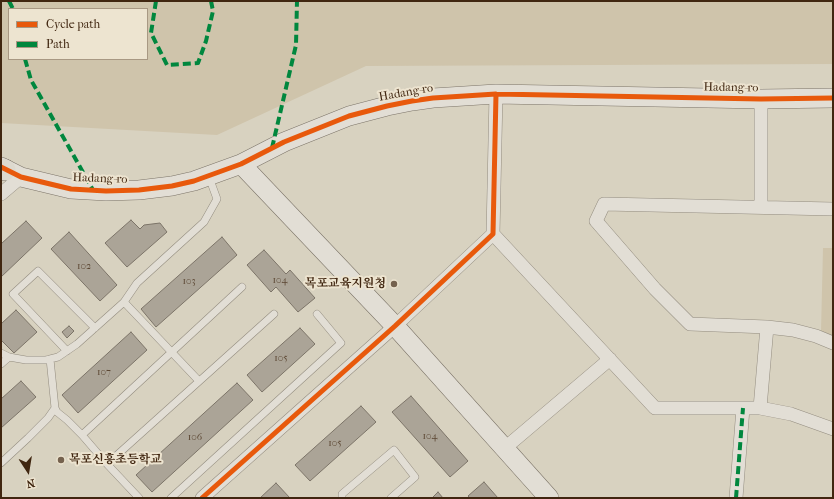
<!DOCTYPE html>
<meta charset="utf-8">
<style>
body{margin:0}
#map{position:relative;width:834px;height:499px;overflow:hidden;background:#d8d2c0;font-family:"IM FELL French Canon",serif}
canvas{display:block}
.frame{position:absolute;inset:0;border:2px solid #402610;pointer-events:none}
.legend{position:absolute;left:8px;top:8px;width:140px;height:52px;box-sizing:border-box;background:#ede4d0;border:1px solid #a89883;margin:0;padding:5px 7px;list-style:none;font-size:12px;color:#402610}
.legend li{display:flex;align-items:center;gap:8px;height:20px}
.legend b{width:20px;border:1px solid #a89883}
.north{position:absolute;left:8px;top:451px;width:40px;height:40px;-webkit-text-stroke:3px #ede4d0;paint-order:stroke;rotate:168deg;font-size:11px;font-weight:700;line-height:16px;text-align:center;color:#402610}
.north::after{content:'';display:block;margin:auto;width:14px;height:18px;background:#402610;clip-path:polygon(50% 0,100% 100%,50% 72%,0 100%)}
</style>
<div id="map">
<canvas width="834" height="499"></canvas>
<div class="frame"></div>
<ul class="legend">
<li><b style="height:5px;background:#e8590c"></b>Cycle path</li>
<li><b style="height:5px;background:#00873e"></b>Path</li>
</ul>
<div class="north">N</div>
</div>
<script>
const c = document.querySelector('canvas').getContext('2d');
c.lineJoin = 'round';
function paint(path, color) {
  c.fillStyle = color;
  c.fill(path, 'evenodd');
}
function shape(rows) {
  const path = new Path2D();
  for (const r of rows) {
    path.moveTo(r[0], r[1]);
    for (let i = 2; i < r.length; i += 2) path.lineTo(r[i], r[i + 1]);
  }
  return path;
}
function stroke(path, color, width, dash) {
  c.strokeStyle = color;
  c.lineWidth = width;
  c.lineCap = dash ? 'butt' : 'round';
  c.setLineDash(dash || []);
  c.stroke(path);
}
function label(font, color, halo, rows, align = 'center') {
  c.font = font + ' "IM FELL French Canon","Noto Serif KR",serif';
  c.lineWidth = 4;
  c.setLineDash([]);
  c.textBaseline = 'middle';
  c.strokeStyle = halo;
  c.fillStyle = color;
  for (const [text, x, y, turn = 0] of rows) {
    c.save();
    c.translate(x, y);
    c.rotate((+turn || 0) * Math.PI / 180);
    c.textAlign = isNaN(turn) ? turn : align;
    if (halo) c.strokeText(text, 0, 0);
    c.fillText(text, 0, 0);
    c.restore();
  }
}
paint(shape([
 [1,1,833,1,833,64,366,66,217,135,1,123],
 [9,9,147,9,147,59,9,59],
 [823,248,833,248,833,337,821,332]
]), '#cfc4ab');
const building = shape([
 [131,220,140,229,144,225,160,223,167,232,127,267,105,243,131,220],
 [26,221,42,238,1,277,1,244,26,221],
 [69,232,117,285,100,301,51,249,69,232],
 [222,237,237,255,156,327,141,309,222,237],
 [264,250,286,274,290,270,315,298,298,312,276,287,271,292,247,265,264,250],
 [16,310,37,332,14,353,1,340,1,324,16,310],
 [69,326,74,331,67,338,62,332,69,326],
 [300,328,315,344,262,392,247,375,300,328],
 [131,332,147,350,78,413,62,395,131,332],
 [21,381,36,397,1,428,1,399,21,381],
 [237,383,253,400,152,492,136,475,237,383],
 [411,396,468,461,450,477,392,412,411,396],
 [361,406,376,422,310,481,295,465,361,406],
 [484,482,498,498,470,498,468,496,484,482],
 [276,483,290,498,260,498,276,483],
 [438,492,443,498,432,498,438,492]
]);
paint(building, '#aba497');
stroke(building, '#7c7468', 1);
const lane = shape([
 [124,302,199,381],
 [67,351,13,294,38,271,95,328],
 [1,353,9,357,26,360,46,360,58,357,77,344,124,302,137,283,204,222,217,199,209,177],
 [50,359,55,408,57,412,67,420,82,435,107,464,139,498],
 [1,364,9,357],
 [82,435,242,287],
 [1,463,28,438,48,418,55,408],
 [107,464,274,314],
 [171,498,341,343,317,314],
 [342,498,342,494,394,450,415,477,391,498]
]);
const street = shape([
 [761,99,761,207],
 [1,194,21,177],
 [833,209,604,204,596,221,655,289,690,324,767,327,793,330,816,336,833,343],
 [493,234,655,408,760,408,791,414,833,429],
 [760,408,767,327],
 [505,448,610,359],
 [202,498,395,326,493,234,496,94],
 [736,498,743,408]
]);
const secondary = shape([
 [241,164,395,326,549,498],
 [1,167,21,177,71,189,106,191,139,190,172,186,194,181,241,164,284,142,349,116,387,106,412,101,433,98,496,94,761,99,833,98]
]);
const primary = shape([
 [1,169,5,170]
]);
stroke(lane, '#938c7f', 8);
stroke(street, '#938c7f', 14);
stroke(secondary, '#7c7468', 20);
stroke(primary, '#7c7468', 22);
stroke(lane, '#e2ded5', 7);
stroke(street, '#e2ded5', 13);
stroke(secondary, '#e2ded5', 19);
stroke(primary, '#ddd9ce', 21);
stroke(shape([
 [9,1,13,9],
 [156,1,151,33,167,65,198,63,206,41,213,11,211,1],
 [25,59,31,80,93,190],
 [272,148,296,45,297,1],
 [736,498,743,408]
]), '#00873e', 4, [8, 4]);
stroke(shape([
 [1,167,21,177,71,189,106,191,139,190,172,186,194,181,241,164,284,142,349,116,387,106,412,101,433,98,496,94,761,99,833,98],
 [202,498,395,326,493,234,496,94]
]), '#e8590c', 5);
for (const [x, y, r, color] of [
 [394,284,4,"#75624e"],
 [61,460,4,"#75624e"]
]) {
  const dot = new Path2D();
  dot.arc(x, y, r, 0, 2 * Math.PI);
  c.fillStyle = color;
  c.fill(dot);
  stroke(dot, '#ede4d0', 1.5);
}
label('10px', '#5b4632', null, [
 ["102",84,267],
 ["104",280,281],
 ["103",189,282],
 ["105",281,359],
 ["107",104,373],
 ["104",430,437],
 ["106",195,438],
 ["105",335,444]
]);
label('12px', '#402610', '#ede4d0', [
 ["Hadang-ro",731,88,1],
 ["Hadang-ro",406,93,-10],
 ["Hadang-ro",100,179,2]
]);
label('bold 12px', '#402610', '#ede4d0', [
 ["목포교육지원청",386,284],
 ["목포신흥초등학교",69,460,"left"]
], 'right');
</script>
